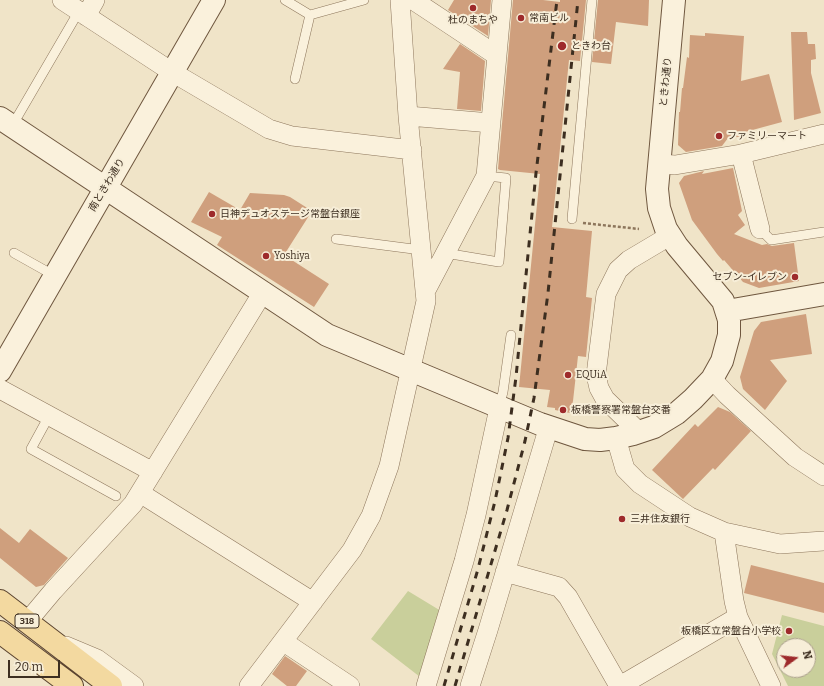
<!DOCTYPE html>
<meta charset="utf-8">
<style>
body{margin:0}
#map{position:relative;width:824px;height:686px;overflow:hidden;background:#f0e4c8;font-family:Bitter,serif}
canvas{display:block}
.north{position:absolute;left:776px;top:638px;width:40px;height:40px;box-sizing:border-box;background:#f7eed8;border:1px solid #ada18e;border-radius:50%;rotate:75deg;font-size:11px;font-weight:700;line-height:16px;text-align:center;color:#3d2e20}
.north::after{content:'';display:block;margin:auto;width:14px;height:18px;background:#9e2a2b;clip-path:polygon(50% 0,100% 100%,50% 72%,0 100%)}
.scale{position:absolute;left:8px;top:660px;width:52px;height:18px;box-sizing:border-box;border:2px solid #3d2e20;border-top:0;padding-left:5px;font-size:12px;line-height:14px;white-space:nowrap;color:#3d2e20;-webkit-text-stroke:3px #f7eed8;paint-order:stroke}
</style>
<div id="map">
<canvas width="824" height="686"></canvas>
<div class="north">N</div>
<div class="scale">20 m</div>
</div>
<script>
const c = document.querySelector('canvas').getContext('2d');
c.lineJoin = 'round';
function paint(path, color) {
  c.fillStyle = color;
  c.fill(path, 'evenodd');
}
function shape(rows) {
  const path = new Path2D();
  for (const r of rows) {
    path.moveTo(r[0], r[1]);
    for (let i = 2; i < r.length; i += 2) path.lineTo(r[i], r[i + 1]);
  }
  return path;
}
function stroke(path, color, width, dash) {
  c.strokeStyle = color;
  c.lineWidth = width;
  c.lineCap = dash ? 'butt' : 'round';
  c.setLineDash(dash || []);
  c.stroke(path);
}
function label(font, color, halo, rows, align = 'center') {
  c.font = font + ' Bitter,"Noto Sans JP",serif';
  c.lineWidth = 4;
  c.setLineDash([]);
  c.textBaseline = 'middle';
  c.strokeStyle = halo;
  c.fillStyle = color;
  for (const [text, x, y, turn = 0] of rows) {
    c.save();
    c.translate(x, y);
    c.rotate((+turn || 0) * Math.PI / 180);
    c.textAlign = isNaN(turn) ? turn : align;
    if (halo) c.strokeText(text, 0, 0);
    c.fillText(text, 0, 0);
    c.restore();
  }
}
paint(shape([
 [408,591,441,611,424,680,371,639],
 [782,615,824,626,824,686,788,686,772,654],
 [784,646,808,646,808,670,784,670]
]), '#c9cf9b');
paint(shape([
 [454,0,491,0,488,36,448,10],
 [513,0,543,0,560,2,560,0,586,0,580,61,569,60,552,227,592,231,586,297,592,298,586,357,578,356,573,401,570,413,555,410,555,408,547,407,550,390,519,387,540,174,500,170,498,169],
 [598,0,649,0,648,26,616,22,611,64,592,62],
 [791,32,807,32,808,44,815,44,816,59,811,60,811,73,821,113,794,120],
 [705,33,744,36,741,81,769,74,782,122,745,132,746,136,728,138,722,146,686,152,678,145,679,112,680,112,682,88,683,88,687,57,689,58,690,35,705,36],
 [460,44,485,61,481,111,457,109,460,72,443,69],
 [733,168,742,211,738,215,745,225,734,234,762,245,767,244,772,246,794,243,799,281,759,288,743,282,724,260,723,261,717,254,692,220,679,183,684,176,704,171,702,174],
 [209,192,240,210,250,193,284,195,290,197,312,211,284,255,329,284,314,307,217,245,222,237,191,222],
 [806,314,812,354,770,360,787,381,765,410,743,389,740,377,754,331,761,322],
 [718,407,730,412,751,431,715,470,713,468,683,499,652,470,695,424,698,427],
 [0,528,19,543,30,529,68,558,44,585,36,587,0,558],
 [751,565,824,583,824,613,744,593],
 [285,656,307,671,296,686,287,686,272,674]
]), '#cf9f7d');
const lane = shape([
 [285,0,310,15,364,0],
 [295,79,310,15],
 [12,126,79,11],
 [572,219,592,0],
 [760,229,771,240,824,232],
 [336,239,421,250],
 [14,253,55,276],
 [445,253,499,262,506,178,486,176],
 [499,407,503,392,511,335],
 [49,416,31,449,116,496]
]);
const street = shape([
 [62,0,172,72,269,129,292,136,412,150],
 [413,0,496,55],
 [86,16,95,0],
 [408,116,491,123],
 [741,154,760,229],
 [659,164,675,165,741,154,824,134],
 [425,292,486,176,502,0],
 [712,379,727,395,795,457,824,476],
 [0,389,153,472],
 [639,432,605,399,599,388,596,375,606,294,618,270,629,260,671,235],
 [616,438,625,469,640,484,690,517,724,532,780,544,824,541],
 [140,493,313,602],
 [724,532,734,601,738,617,771,686],
 [505,572,559,587,568,597,619,686],
 [27,622,53,591,133,504,263,292],
 [284,642,350,686],
 [66,646,97,659,134,686],
 [249,686,352,550,371,516,389,466,426,301,408,116,400,0],
 [426,686,464,561,476,515,499,408],
 [470,686,488,630,549,426],
 [620,686,738,617]
]);
const secondary = shape([
 [0,118,327,335,540,424,585,439,600,440,616,438,633,434,654,427,677,413,693,399,712,379,722,361,729,335,729,320,723,301,677,246,666,229,659,208,657,189,674,0],
 [727,311,824,294],
 [0,371,214,0]
]);
const primary = shape([
 [0,601,111,686],
 [0,632,72,686]
]);
stroke(lane, '#8d765c', 10);
stroke(street, '#8d765c', 20);
stroke(secondary, '#6f573f', 24);
stroke(primary, '#5b4430', 24);
stroke(shape([
 [583,223,639,229]
]), '#8d765c', 2.5, [3, 2]);
stroke(lane, '#faf1dc', 9);
stroke(street, '#faf1dc', 19);
stroke(secondary, '#faf1dc', 22);
stroke(primary, '#f3d9a0', 22);
stroke(shape([
 [444,686,478,569,495,501,508,438,516,377,536,173,557,0],
 [455,686,507,510,525,441,534,398,548,293,578,0]
]), '#3d2e20', 3, [7, 7]);
for (const [x, y, r, color] of [
 [473,8,4,"#9e2a2b"],
 [521,18,4,"#9e2a2b"],
 [562,46,5,"#9e2a2b"],
 [719,136,4,"#9e2a2b"],
 [212,214,4,"#9e2a2b"],
 [266,256,4,"#9e2a2b"],
 [795,277,4,"#9e2a2b"],
 [568,375,4,"#9e2a2b"],
 [563,410,4,"#9e2a2b"],
 [622,519,4,"#9e2a2b"],
 [789,631,4,"#9e2a2b"]
]) {
  const dot = new Path2D();
  dot.arc(x, y, r, 0, 2 * Math.PI);
  c.fillStyle = color;
  c.fill(dot);
  stroke(dot, '#f7eed8', 1.5);
}
for (const [x, y, w] of [
 [27,621,24]
]) {
  const box = new Path2D();
  box.roundRect(x - w / 2, y - 7, w, 14, 3);
  c.fillStyle = '#f7eed8';
  c.fill(box);
  stroke(box, '#3d2e20', 1);
}
label('bold 9px', '#3d2e20', null, [
 ["318",27,621]
]);
label('10px', '#3d2e20', '#f7eed8', [
 ["常南ビル",529,18],
 ["杜のまちや",473,20,"center"],
 ["ときわ台",571,46],
 ["ファミリーマート",727,136],
 ["日神デュオステージ常盤台銀座",220,214],
 ["Yoshiya",274,256],
 ["セブン-イレブン",787,277,"right"],
 ["EQUiA",576,375],
 ["板橋警察署常盤台交番",571,410],
 ["三井住友銀行",630,519],
 ["板橋区立常盤台小学校",781,631,"right"]
], 'left');
label('10px', '#3d2e20', '#f7eed8', [
 ["ときわ通り",666,82,-84],
 ["南ときわ通り",107,185,-59]
]);
</script>
